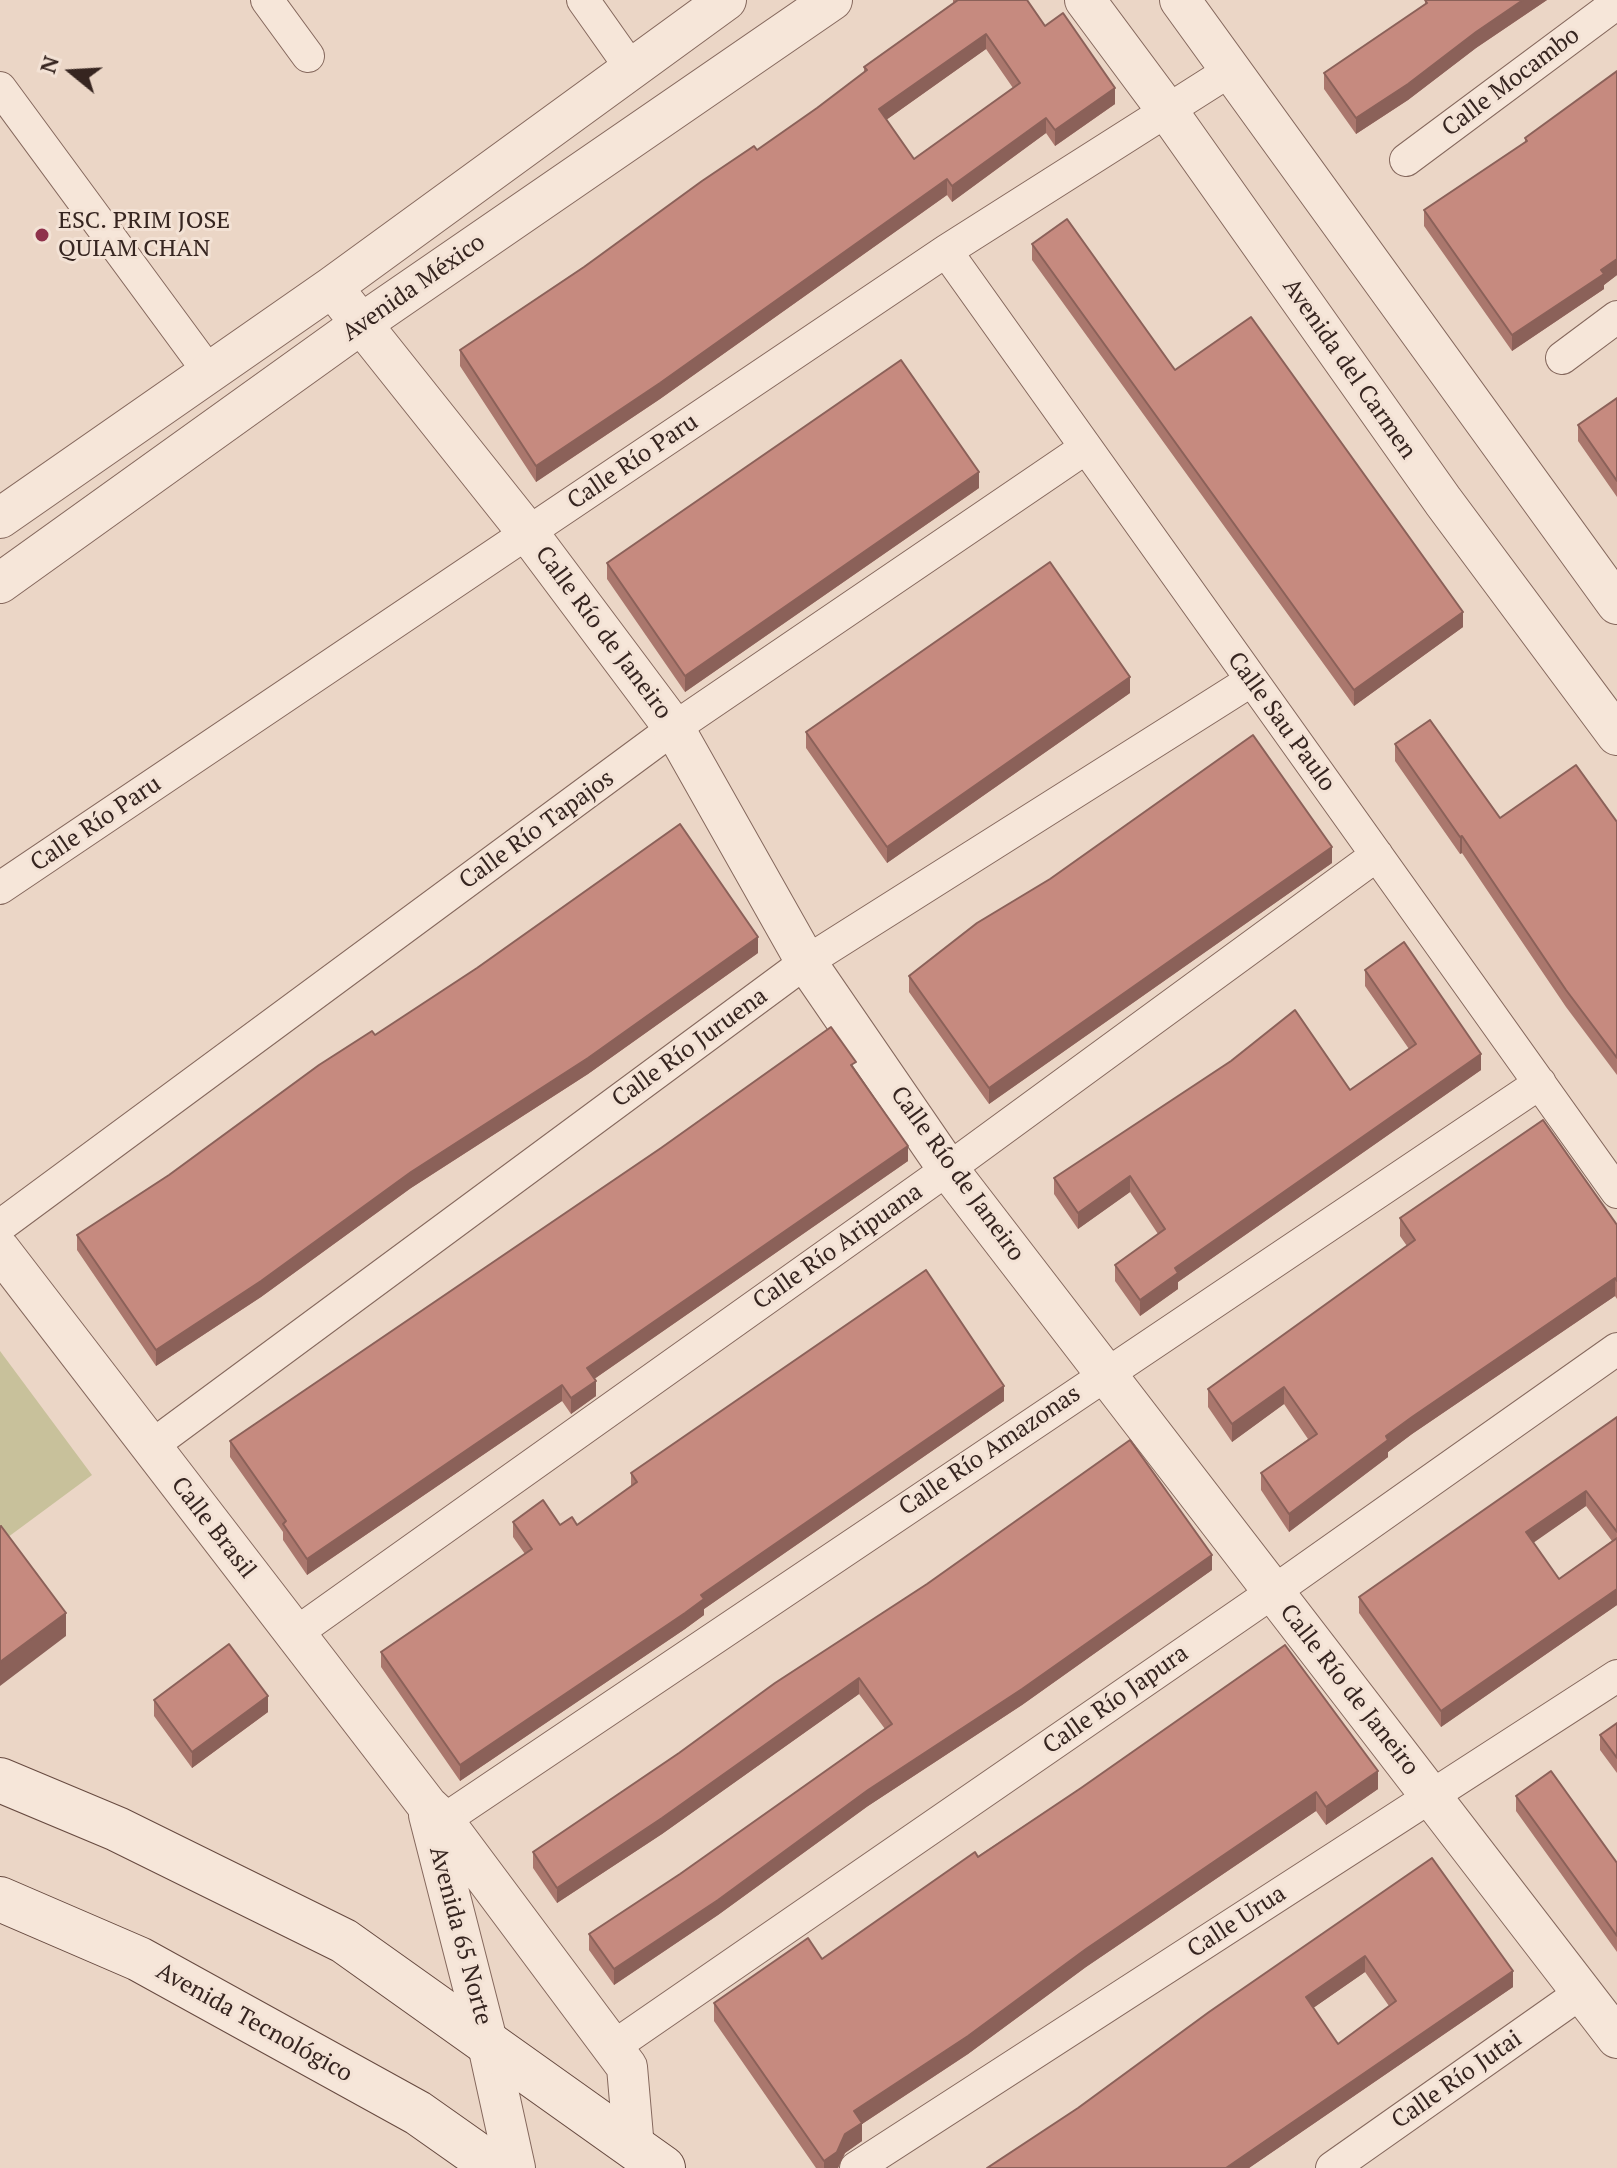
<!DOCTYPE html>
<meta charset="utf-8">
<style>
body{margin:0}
#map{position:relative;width:1617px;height:2168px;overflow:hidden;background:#ebd6c6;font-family:"PT Serif",serif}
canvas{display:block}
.north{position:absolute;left:32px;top:32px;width:80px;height:80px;-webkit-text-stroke:6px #f3e2d5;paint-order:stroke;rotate:288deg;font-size:22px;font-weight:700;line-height:32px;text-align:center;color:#362520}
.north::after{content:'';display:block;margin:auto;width:28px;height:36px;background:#362520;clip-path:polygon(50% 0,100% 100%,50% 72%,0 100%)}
</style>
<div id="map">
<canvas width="1617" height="2168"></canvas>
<div class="north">N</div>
</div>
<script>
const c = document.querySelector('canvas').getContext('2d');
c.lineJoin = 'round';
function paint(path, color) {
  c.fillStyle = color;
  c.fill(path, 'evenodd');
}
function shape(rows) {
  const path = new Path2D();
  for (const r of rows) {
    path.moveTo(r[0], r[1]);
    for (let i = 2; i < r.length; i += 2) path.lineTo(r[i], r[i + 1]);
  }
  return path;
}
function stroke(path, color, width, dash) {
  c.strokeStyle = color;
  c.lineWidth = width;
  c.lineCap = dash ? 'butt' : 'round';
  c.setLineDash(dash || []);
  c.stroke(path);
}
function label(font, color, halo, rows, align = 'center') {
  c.font = font + ' "PT Serif",serif';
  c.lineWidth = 6;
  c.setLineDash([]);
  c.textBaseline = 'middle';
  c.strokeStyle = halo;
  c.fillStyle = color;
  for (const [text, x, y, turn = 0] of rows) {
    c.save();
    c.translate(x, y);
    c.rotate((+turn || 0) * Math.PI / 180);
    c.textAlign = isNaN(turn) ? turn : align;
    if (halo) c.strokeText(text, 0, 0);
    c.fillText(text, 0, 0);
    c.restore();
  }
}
paint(shape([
 [0,1351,92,1475,0,1543]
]), '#c8c19b');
const minor = shape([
 [267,0,308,56],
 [583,0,631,68],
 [0,88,209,372],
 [1406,160,1617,3],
 [946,251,1617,1192],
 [1562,358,1617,317],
 [0,888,946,251,1231,70],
 [0,1226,674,728,1084,449],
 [150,1447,806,962,1252,680],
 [296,1633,948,1169,1377,855],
 [432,1828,1540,1083],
 [613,2047,1273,1592,1617,1349],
 [856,2168,1617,1676],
 [1332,2168,1582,1992]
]);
const tertiary = shape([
 [1085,0,1166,109,1443,501,1617,735],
 [1180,0,1617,604],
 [332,287,528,533,674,728,806,962,948,1169,1617,2038],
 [0,518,332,287,726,0],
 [0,583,361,324,832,0],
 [0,1250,427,1805,442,1819,627,2067,634,2148],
 [429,1815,488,2045,515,2168]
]);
const secondary = shape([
 [0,1780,117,1829,344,1941,663,2168],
 [0,1899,139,1959,418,2113,496,2168]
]);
stroke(minor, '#85685d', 34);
stroke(tertiary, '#85685d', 42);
stroke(secondary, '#674a40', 46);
stroke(minor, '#f6e6d9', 32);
stroke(tertiary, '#f6e6d9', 40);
stroke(secondary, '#f6e6d9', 44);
paint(shape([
 [953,0,1027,0,1045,26,1115,104,1055,146,1046,133,952,202,947,195,660,399,536,482,460,366,460,350,757,150,817,108,864,72,864,67,953,3],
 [986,49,1013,88,914,159,886,120],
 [1425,0,1547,0,1476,48,1408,100,1356,134,1324,89,1324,73,1425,5],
 [1617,71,1617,275,1604,285,1604,289,1512,351,1424,226,1424,210,1525,142,1525,138],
 [1032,244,1175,370,1463,627,1354,706,1032,260],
 [1617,398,1617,497,1578,441,1578,425],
 [979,488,685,692,607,579,607,563],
 [1130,693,887,863,806,748,806,732],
 [1395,744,1500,818,1617,822,1617,1075,1566,1007,1462,853,1460,854,1395,761],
 [1332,863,989,1104,909,992,909,976],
 [758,953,588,1074,411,1188,261,1297,156,1366,77,1250,77,1235,169,1175,375,1035],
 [1365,970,1481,1070,1178,1282,1178,1289,1140,1316,1115,1281,1115,1265,1158,1234,1130,1192,1078,1229,1054,1194,1054,1178,1350,1090,1409,1049,1365,986],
 [856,1071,908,1161,594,1379,596,1396,571,1414,562,1401,307,1575,283,1540,283,1532,230,1457,230,1441],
 [1400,1218,1617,1225,1617,1299,1615,1296,1412,1434,1388,1452,1388,1457,1289,1532,1261,1490,1261,1473,1308,1439,1284,1404,1232,1442,1208,1407,1208,1389,1407,1246,1400,1236],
 [1004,1401,704,1609,704,1615,685,1629,460,1781,381,1667,381,1652,525,1554,513,1537,513,1522,560,1525,577,1525,631,1487,631,1473],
 [1617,1417,1617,1605,1441,1727,1359,1613,1359,1597],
 [1586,1506,1612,1541,1559,1579,1533,1542],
 [1212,1570,1022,1705,868,1806,718,1915,614,1985,589,1950,589,1934,680,1874,885,1729,859,1694,662,1834,557,1903,533,1868,533,1852,679,1753,775,1683],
 [154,1700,268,1712,192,1768,154,1716],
 [1617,1723,1617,1773,1600,1750,1600,1735],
 [1081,1788,1378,1789,1326,1825,1316,1811,1086,1967,968,2054,862,2124,862,2141,845,2153,838,2168,816,2168,714,2021,714,2003,822,1959],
 [1516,1796,1617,1863,1617,1952,1516,1811],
 [1432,1858,1513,1987,1249,2168,987,2168,1078,2108],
 [1365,1972,1389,2006,1338,2044,1313,2008]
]), '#aa776d');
paint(shape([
 [1523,0,1547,0,1476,48,1408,100,1356,134,1356,118,1476,32],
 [986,34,986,49,879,125,879,109],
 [1115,88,1115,104,1055,146,1055,130],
 [1046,118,1046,133,952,202,952,186],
 [947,179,947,195,660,399,536,482,536,466],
 [1617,259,1617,275,1604,285,1604,289,1512,351,1512,335],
 [979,472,979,488,685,692,685,676],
 [1463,612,1463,627,1354,706,1354,690],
 [1130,677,1130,693,887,863,887,847],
 [1462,836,1462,853,1460,854,1460,837],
 [1332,847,1332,863,989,1104,989,1088],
 [758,937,758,953,588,1074,411,1188,261,1297,156,1366,156,1350,411,1172],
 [1481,1054,1481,1070,1178,1282,1178,1289,1140,1316,1140,1300,1175,1268],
 [908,1146,908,1161,587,1384,587,1368],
 [1130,1176,1130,1192,1078,1229,1078,1213],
 [1615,1278,1615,1296,1412,1434,1388,1452,1388,1457,1289,1532,1289,1514,1386,1436,1412,1417],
 [596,1381,596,1396,571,1414,571,1398],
 [562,1385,562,1401,307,1575,307,1559],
 [1004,1386,1004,1401,704,1609,704,1615,685,1629,460,1781,460,1765,701,1595],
 [1284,1387,1284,1404,1232,1442,1232,1424],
 [1586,1491,1586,1506,1526,1548,1526,1532],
 [1212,1555,1212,1570,1022,1705,868,1806,718,1915,614,1985,614,1969,868,1790],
 [1617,1589,1617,1605,1441,1727,1441,1711],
 [66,1613,66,1636,0,1686,0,1662],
 [859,1678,859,1694,662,1834,557,1903,557,1888],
 [268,1696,268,1712,192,1768,192,1752],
 [1378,1771,1378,1789,1326,1825,1326,1807],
 [1316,1792,1316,1811,1086,1967,968,2054,862,2124,862,2141,845,2153,838,2168,824,2168,824,2161,854,2111,1086,1949],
 [1365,1956,1365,1972,1306,2013,1306,1997],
 [1513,1971,1513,1987,1249,2168,1226,2168]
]), '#8b6159');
const building = shape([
 [958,0,1027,0,1045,26,1063,13,1115,88,1055,130,1046,118,952,186,947,179,660,383,536,466,460,350,584,267,702,181,754,146,757,150,817,108,867,70,864,67,958,0],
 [986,34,1020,83,914,159,879,109,986,34],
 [1425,0,1523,0,1476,32,1408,84,1356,118,1324,73,1427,3,1425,0],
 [1617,71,1617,259,1601,270,1604,274,1512,335,1424,210,1527,141,1525,138,1617,71],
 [1067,219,1175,370,1251,317,1463,612,1354,690,1032,244,1067,219],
 [901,360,979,472,685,676,607,563,901,360],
 [1617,398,1617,481,1578,425,1617,398],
 [1050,562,1130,677,887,847,806,732,1050,562],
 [1430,720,1500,818,1576,765,1617,822,1617,1058,1566,990,1462,836,1460,837,1395,744,1430,720],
 [1253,735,1332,847,989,1088,909,976,977,923,1050,879,1253,735],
 [680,824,758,937,588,1058,411,1172,261,1281,156,1350,77,1235,169,1175,319,1065,372,1031,375,1035,477,968,680,824],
 [1404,942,1481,1054,1175,1268,1178,1273,1140,1300,1115,1265,1165,1229,1130,1176,1078,1213,1054,1178,1231,1061,1295,1010,1350,1090,1416,1044,1365,970,1404,942],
 [831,1027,856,1062,851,1065,908,1146,587,1368,596,1381,571,1398,562,1385,307,1559,283,1524,286,1521,230,1441,661,1148,831,1027],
 [1543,1120,1617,1225,1617,1281,1615,1278,1412,1417,1386,1436,1388,1440,1289,1514,1261,1473,1317,1434,1284,1387,1232,1424,1208,1389,1415,1240,1400,1218,1543,1120],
 [926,1270,1004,1386,701,1595,704,1599,685,1613,460,1765,381,1652,532,1549,513,1522,543,1500,560,1525,572,1517,577,1525,637,1482,631,1473,926,1270],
 [1617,1417,1617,1532,1586,1491,1526,1532,1559,1579,1617,1538,1617,1589,1441,1711,1359,1597,1617,1417],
 [1130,1440,1212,1555,1022,1689,868,1790,718,1900,614,1969,589,1934,680,1874,892,1724,859,1678,662,1818,557,1888,533,1852,679,1753,775,1683,927,1584,1130,1440],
 [1,1526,66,1613,0,1662,0,1527,1,1526],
 [229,1644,268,1696,192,1752,154,1700,229,1644],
 [1285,1645,1378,1771,1326,1807,1316,1792,1086,1949,968,2036,854,2111,862,2123,845,2134,837,2152,824,2161,714,2003,808,1938,822,1959,975,1852,978,1857,1081,1788,1285,1645],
 [1617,1723,1617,1758,1600,1735,1617,1723],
 [1551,1771,1617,1863,1617,1936,1516,1796,1551,1771],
 [1432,1858,1513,1971,1226,2168,987,2168,1078,2108,1209,2012,1432,1858],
 [1365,1956,1396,2001,1338,2044,1306,1997,1365,1956]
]);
paint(building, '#c68a7f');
stroke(building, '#8b6159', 2);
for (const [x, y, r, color] of [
 [42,235,8,"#8f324b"]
]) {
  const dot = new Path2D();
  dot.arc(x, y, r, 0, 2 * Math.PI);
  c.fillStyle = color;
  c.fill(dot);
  stroke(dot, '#f3e2d5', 3);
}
label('24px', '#362520', '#f3e2d5', [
 ["Calle Mocambo",1511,82,-37],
 ["Avenida México",414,288,-35],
 ["Avenida del Carmen",1349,369,55],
 ["Calle Río Paru",633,462,-34],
 ["Calle Río de Janeiro",603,633,53],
 ["Calle Sau Paulo",1281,722,54],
 ["Calle Río Paru",96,824,-34],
 ["Calle Río Tapajos",537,830,-36],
 ["Calle Río Juruena",690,1048,-36],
 ["Calle Río de Janeiro",957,1174,54],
 ["Calle Río Aripuana",838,1247,-35],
 ["Calle Río Amazonas",990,1451,-34],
 ["Calle Brasil",213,1528,52],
 ["Calle Río de Janeiro",1349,1690,52],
 ["Calle Río Japura",1116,1700,-35],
 ["Calle Urua",1237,1922,-33],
 ["Avenida 65 Norte",460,1936,75],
 ["Avenida Tecnológico",254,2023,29],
 ["Calle Río Jutai",1457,2080,-35]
]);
label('24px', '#362520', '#f3e2d5', [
 ["ESC. PRIM JOSE",58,221],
 ["QUIAM CHAN",58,249]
], 'left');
</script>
